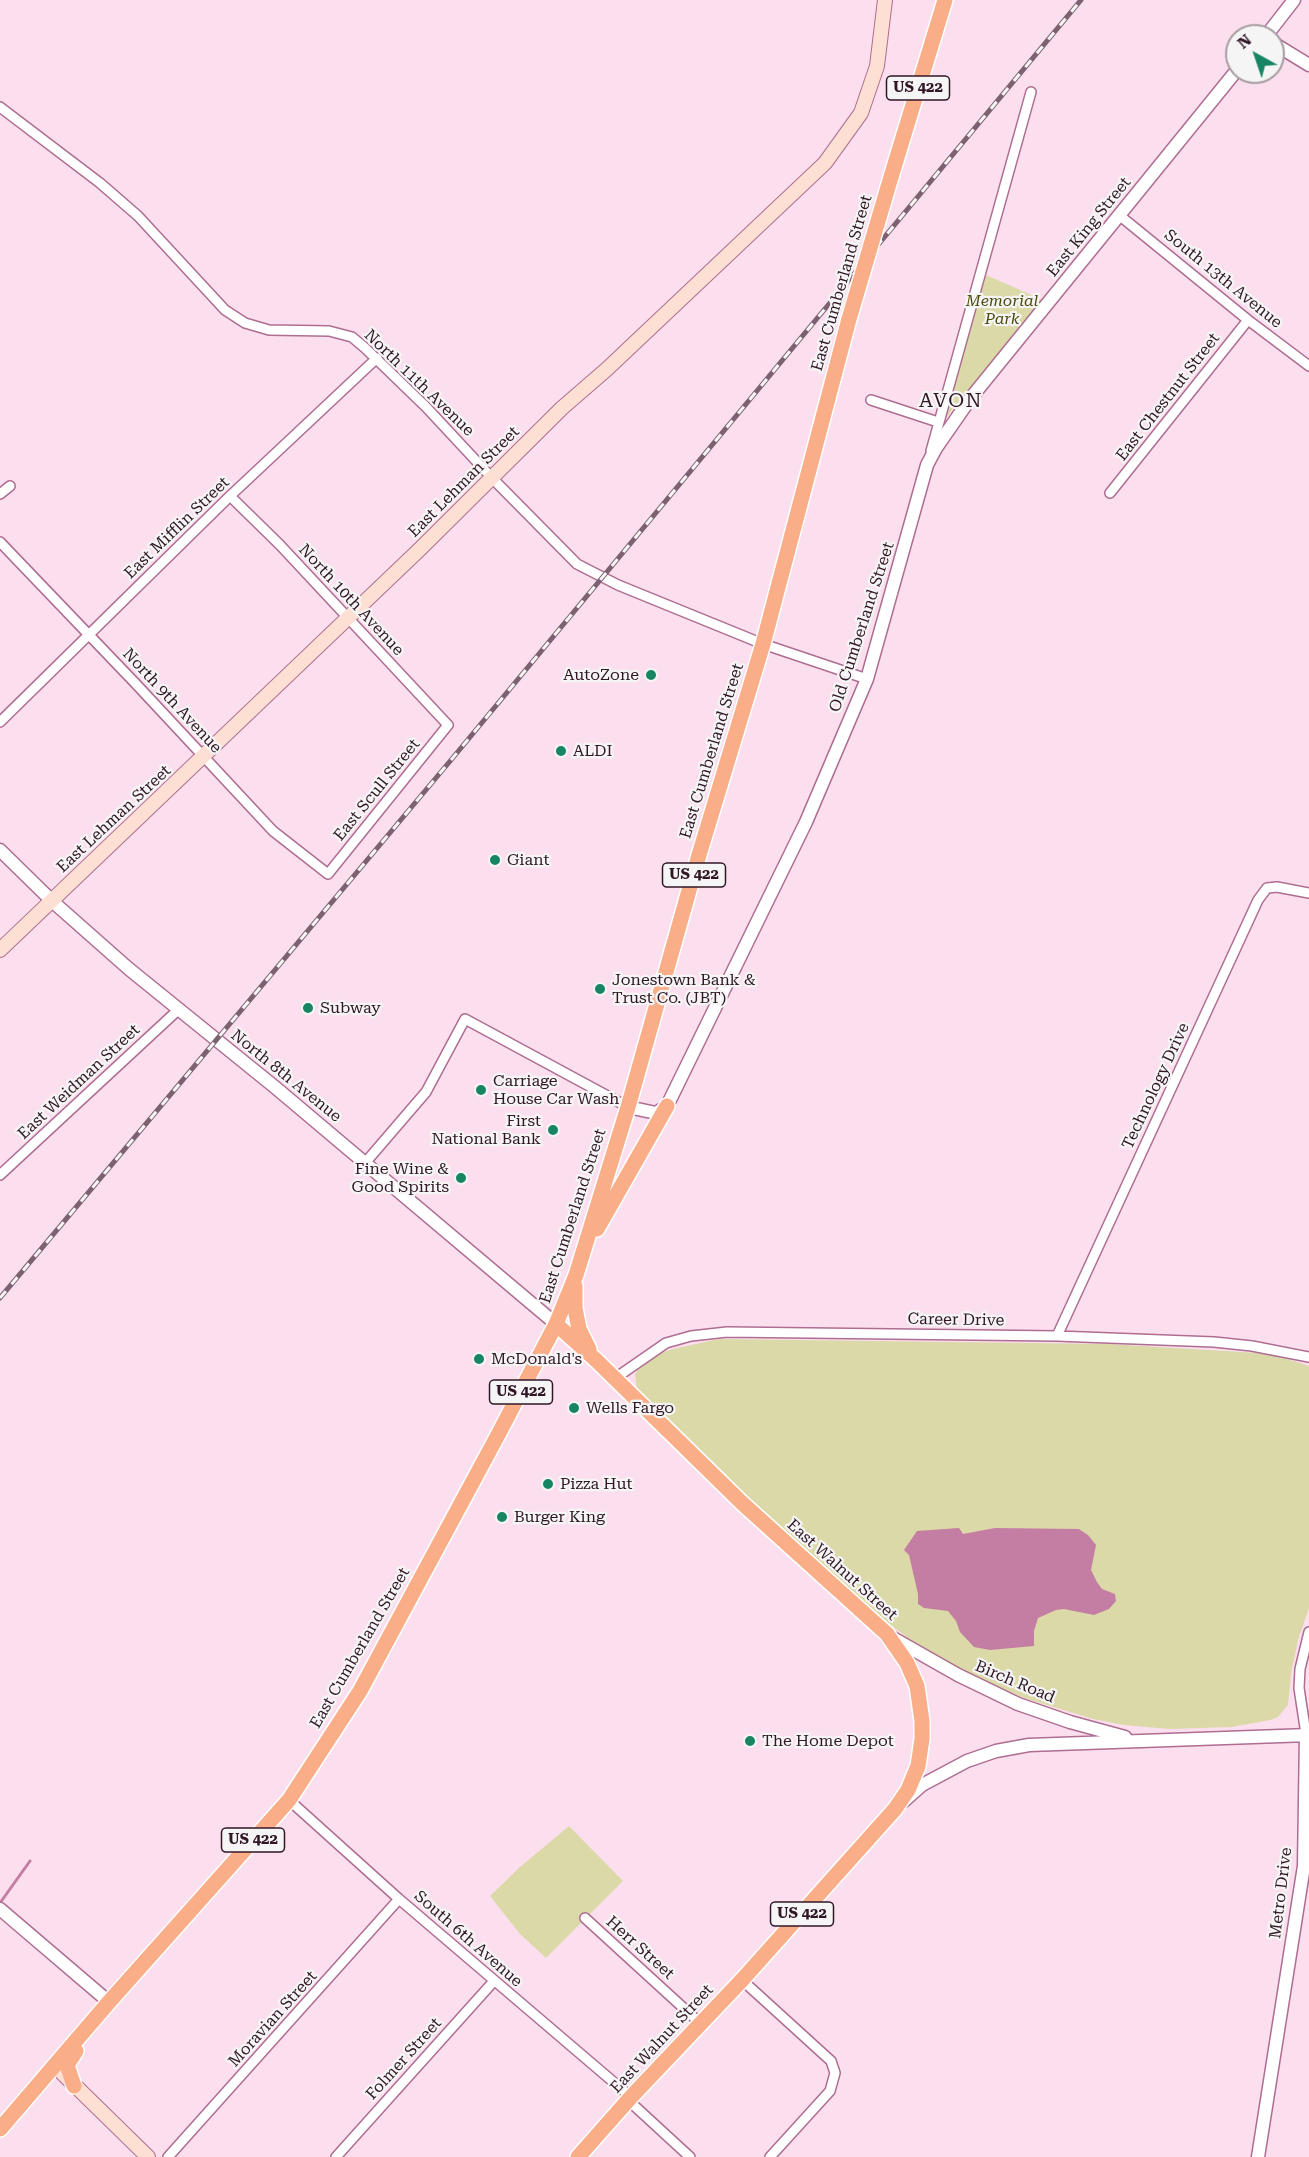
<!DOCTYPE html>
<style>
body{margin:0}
#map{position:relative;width:1309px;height:2157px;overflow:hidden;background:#fcdfee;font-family:"Roboto Serif",serif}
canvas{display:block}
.north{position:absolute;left:1225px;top:24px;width:60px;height:60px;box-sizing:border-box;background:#f5f5f5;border:2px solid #a79ca2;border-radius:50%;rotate:320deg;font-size:16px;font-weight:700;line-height:24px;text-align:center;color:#311726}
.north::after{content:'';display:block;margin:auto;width:21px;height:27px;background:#178563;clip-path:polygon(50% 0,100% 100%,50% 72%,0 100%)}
</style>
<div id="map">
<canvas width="1309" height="2157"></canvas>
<div class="north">N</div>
</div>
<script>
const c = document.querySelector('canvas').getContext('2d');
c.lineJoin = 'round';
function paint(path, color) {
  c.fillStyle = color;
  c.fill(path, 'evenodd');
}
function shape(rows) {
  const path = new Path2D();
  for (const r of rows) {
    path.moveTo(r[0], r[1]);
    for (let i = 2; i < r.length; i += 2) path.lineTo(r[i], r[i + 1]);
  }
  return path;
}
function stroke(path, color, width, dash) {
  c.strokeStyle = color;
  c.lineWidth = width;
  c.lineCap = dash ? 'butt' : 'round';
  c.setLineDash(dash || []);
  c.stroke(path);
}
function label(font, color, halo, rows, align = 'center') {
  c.font = font + ' "Roboto Serif",serif';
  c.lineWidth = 4.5;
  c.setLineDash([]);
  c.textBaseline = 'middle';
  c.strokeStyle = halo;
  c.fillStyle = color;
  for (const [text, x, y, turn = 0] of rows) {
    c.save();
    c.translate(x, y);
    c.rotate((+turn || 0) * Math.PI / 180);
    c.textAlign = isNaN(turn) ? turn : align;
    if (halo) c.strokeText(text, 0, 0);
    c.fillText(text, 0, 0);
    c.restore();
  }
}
paint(shape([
 [986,275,1043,300,944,420],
 [719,1339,1108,1344,1258,1353,1284,1358,1309,1366,1309,1608,1298,1640,1291,1674,1288,1705,1278,1717,1270,1720,1232,1727,1169,1729,1124,1725,1093,1719,1024,1698,959,1669,909,1639,863,1604,678,1435,637,1390,635,1374,640,1367,656,1355,673,1349],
 [569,1826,623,1881,546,1958,520,1934,490,1896,520,1867]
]), '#dbd9a7');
paint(shape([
 [959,1528,963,1534,995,1528,1079,1529,1088,1535,1096,1545,1091,1570,1097,1582,1102,1589,1115,1594,1116,1601,1109,1609,1094,1615,1064,1609,1056,1610,1038,1618,1034,1631,1034,1646,990,1650,974,1647,960,1632,956,1621,948,1611,924,1608,918,1604,918,1594,909,1555,904,1550,917,1531]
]), '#c47ea4');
stroke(shape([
 [0,1903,30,1861]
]), '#c47ea4', 3);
const minor = shape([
 [0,107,100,183,138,216,225,310,245,323,269,330,329,331,352,337,365,348,426,407,493,479,577,564,618,585,763,644,867,679],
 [1119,215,1248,320,1309,366],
 [871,400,938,422],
 [931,451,1031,92],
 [1110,493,1248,320],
 [0,494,10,486],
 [0,542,136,684,273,831,328,874,448,725,280,545,230,496],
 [0,722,230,496,377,358],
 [365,1163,426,1092,465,1019,628,1107],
 [0,1175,178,1010],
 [1057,1336,1258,900,1267,888,1277,887,1309,893],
 [614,1379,666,1343,691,1336,727,1332,1057,1336,1214,1342,1252,1346,1309,1357],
 [1306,1734,1299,1688,1300,1669,1309,1632],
 [289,1800,399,1899,631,2097],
 [585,1918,701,2024],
 [742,1980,831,2061,835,2073,830,2091,770,2157],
 [628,2100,690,2157],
 [168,2157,399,1899],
 [336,2157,494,1981]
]);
const tertiary = shape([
 [1266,36,1294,0],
 [1273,43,1309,65],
 [0,850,52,901,129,969,276,1088,556,1324],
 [628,1107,656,1113,667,1106,806,822,867,679,927,465,936,448,970,399,1237,70],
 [891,1637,958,1675,1018,1704,1070,1722,1125,1737],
 [904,1801,922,1785,967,1761,996,1751,1029,1745,1309,1735],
 [0,1909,109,2002],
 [1258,2157,1304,1866,1306,1734]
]);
const secondary = shape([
 [0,950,420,549,562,408,607,369,825,163,861,113,877,66,885,0],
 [55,2066,148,2157]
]);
const trunk = shape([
 [891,177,945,0],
 [597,1229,667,1106],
 [575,1286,575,1308,579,1329,589,1349],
 [556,1324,597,1361,742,1503,887,1634,907,1663,917,1686,922,1721,922,1739,918,1766,908,1790,895,1809,742,1980,631,2097,578,2157],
 [74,2086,67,2065,76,2051],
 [0,2129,109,2002,289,1800,360,1691,499,1433,556,1324,576,1275,628,1107,699,855,763,644,849,319]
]);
stroke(minor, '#ae6d91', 12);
stroke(tertiary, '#ae6d91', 15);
stroke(secondary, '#ae6d91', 16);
stroke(trunk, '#fff', 18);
stroke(minor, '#fff', 9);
stroke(tertiary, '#fff', 12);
stroke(secondary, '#fde0d3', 14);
stroke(trunk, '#faae88', 15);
const rail = shape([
 [0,1298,451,760,1081,0]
]);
stroke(rail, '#7c6170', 5);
stroke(rail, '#f5f5f5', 3, [9]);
const trunkBridge = shape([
 [849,319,891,177]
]);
stroke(trunkBridge, '#fff', 18, []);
stroke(trunkBridge, '#faae88', 15);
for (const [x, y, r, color] of [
 [651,675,6,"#178563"],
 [561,751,6,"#178563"],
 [495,860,6,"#178563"],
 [600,989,6,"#178563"],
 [308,1008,6,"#178563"],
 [481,1090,6,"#178563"],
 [553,1130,6,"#178563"],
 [461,1178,6,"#178563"],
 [479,1359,6,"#178563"],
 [574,1408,6,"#178563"],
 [548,1484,6,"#178563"],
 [502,1517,6,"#178563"],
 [750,1741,6,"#178563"]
]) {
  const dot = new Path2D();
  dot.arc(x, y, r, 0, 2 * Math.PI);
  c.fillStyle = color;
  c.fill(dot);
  stroke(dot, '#f5f5f5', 2);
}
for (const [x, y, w] of [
 [918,88,63],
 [694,875,63],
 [521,1392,63],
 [253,1840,63],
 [802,1914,63]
]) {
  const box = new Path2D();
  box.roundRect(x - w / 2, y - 12, w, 24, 4.5);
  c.fillStyle = '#f5f5f5';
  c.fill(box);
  stroke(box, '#311726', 1.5);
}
label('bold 15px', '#311726', null, [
 ["US 422",918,88],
 ["US 422",694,875],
 ["US 422",521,1392],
 ["US 422",253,1840],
 ["US 422",802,1914]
]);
label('16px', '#311726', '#f5f5f5', [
 ["East King Street",1089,227,-51],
 ["South 13th Avenue",1223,279,39],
 ["East Cumberland Street",842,283,-74],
 ["North 11th Avenue",419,383,44],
 ["East Chestnut Street",1168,397,-52],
 ["East Lehman Street",464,482,-45],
 ["East Mifflin Street",177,528,-44],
 ["North 10th Avenue",351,600,47],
 ["Old Cumberland Street",862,627,-72],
 ["North 9th Avenue",172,701,47],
 ["East Cumberland Street",712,751,-73],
 ["East Scull Street",377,790,-51],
 ["East Lehman Street",114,819,-43],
 ["North 8th Avenue",286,1076,39],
 ["East Weidman Street",79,1082,-43],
 ["Technology Drive",1156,1086,-65],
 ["East Cumberland Street",573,1216,-72],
 ["Career Drive",956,1320,1],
 ["East Walnut Street",842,1570,42],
 ["East Cumberland Street",360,1648,-60],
 ["Birch Road",1015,1682,23],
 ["Metro Drive",1281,1893,-83],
 ["South 6th Avenue",468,1939,41],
 ["Herr Street",640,1948,42],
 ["Moravian Street",273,2019,-48],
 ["East Walnut Street",662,2039,-47],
 ["Folmer Street",404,2059,-48]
]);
label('italic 16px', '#4d4a0d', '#f5f5f5', [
 ["Memorial",1002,301],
 ["Park",1002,319]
]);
label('16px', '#311726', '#f5f5f5', [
 ["AutoZone",639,675,"right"],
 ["ALDI",573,751],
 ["Giant",507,860],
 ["Jonestown Bank &",612,980],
 ["Trust Co. (JBT)",612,998],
 ["Subway",320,1008],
 ["Carriage",493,1081],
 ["House Car Wash",493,1099],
 ["First",541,1121,"right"],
 ["National Bank",541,1139,"right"],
 ["Fine Wine &",449,1169,"right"],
 ["Good Spirits",449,1187,"right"],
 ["McDonald's",491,1359],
 ["Wells Fargo",586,1408],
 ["Pizza Hut",560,1484],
 ["Burger King",514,1517],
 ["The Home Depot",762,1741]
], 'left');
c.letterSpacing = '1.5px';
label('20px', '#311726', '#f5f5f5', [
 ["AVON",951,401]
]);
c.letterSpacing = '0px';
</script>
